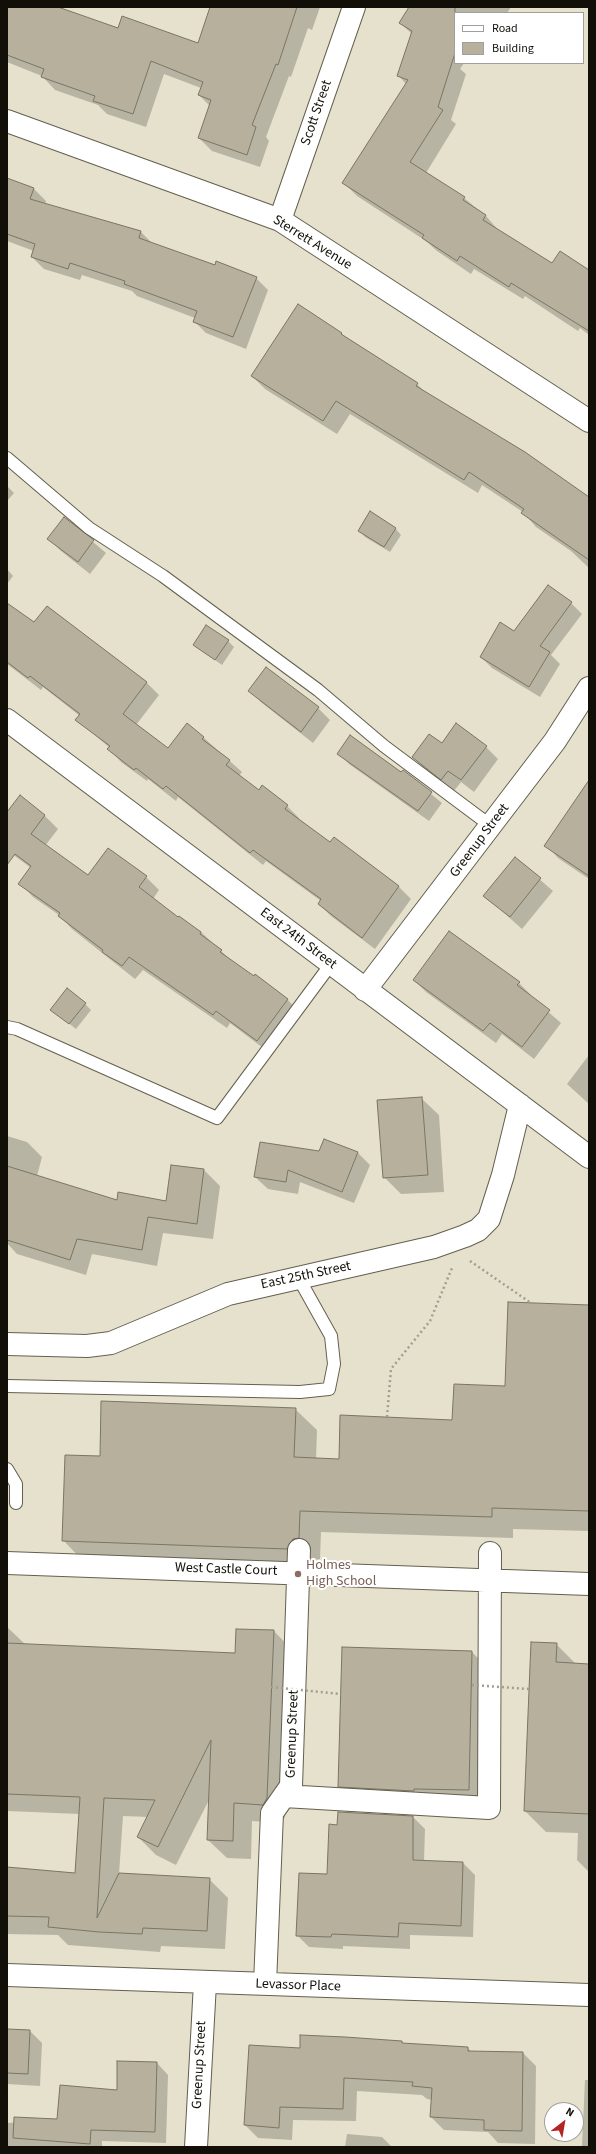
<!DOCTYPE html>
<style>
body{margin:0}
#map{position:relative;width:596px;height:2154px;overflow:hidden;background:#e6e1cd;font-family:"Source Sans 3",sans-serif}
canvas{display:block}
.frame{position:absolute;inset:0;border:8px solid #110f08;pointer-events:none}
.legend{position:absolute;left:454px;top:12px;width:130px;height:52px;box-sizing:border-box;background:#fff;border:1px solid #a09f9c;margin:0;padding:5px 7px;list-style:none;font-size:12px;color:#110f08}
.legend li{display:flex;align-items:center;gap:8px;height:20px}
.legend b{width:20px;border:1px solid #a09f9c}
.north{position:absolute;left:544px;top:2102px;width:40px;height:40px;box-sizing:border-box;background:#fff;border:1px solid #a09f9c;border-radius:50%;rotate:31deg;font-size:11px;font-weight:700;line-height:16px;text-align:center;color:#110f08}
.north::after{content:'';display:block;margin:auto;width:14px;height:18px;background:#b32422;clip-path:polygon(50% 0,100% 100%,50% 72%,0 100%)}
</style>
<div id="map">
<canvas width="596" height="2154"></canvas>
<div class="frame"></div>
<ul class="legend">
<li><b style="height:5px;background:#fff"></b>Road</li>
<li><b style="height:11px;background:#b6b09d"></b>Building</li>
</ul>
<div class="north">N</div>
</div>
<script>
const c = document.querySelector('canvas').getContext('2d');
c.lineJoin = 'round';
function paint(path, color) {
  c.fillStyle = color;
  c.fill(path, 'evenodd');
}
function shape(rows) {
  const path = new Path2D();
  for (const r of rows) {
    path.moveTo(r[0], r[1]);
    for (let i = 2; i < r.length; i += 2) path.lineTo(r[i], r[i + 1]);
  }
  return path;
}
function stroke(path, color, width, dash) {
  c.strokeStyle = color;
  c.lineWidth = width;
  c.lineCap = dash ? 'butt' : 'round';
  c.setLineDash(dash || []);
  c.stroke(path);
}
function label(font, color, halo, rows, align = 'center') {
  c.font = font + ' "Source Sans 3",sans-serif';
  c.lineWidth = 4;
  c.setLineDash([]);
  c.textBaseline = 'middle';
  c.strokeStyle = halo;
  c.fillStyle = color;
  for (const [text, x, y, turn = 0] of rows) {
    c.save();
    c.translate(x, y);
    c.rotate((+turn || 0) * Math.PI / 180);
    c.textAlign = isNaN(turn) ? turn : align;
    if (halo) c.strokeText(text, 0, 0);
    c.fillText(text, 0, 0);
    c.restore();
  }
}
paint(shape([
 [7,7,55,7,118,29,198,44,211,7,320,7,312,30,308,28,291,77,289,76,266,137,269,141,260,167,212,151,199,138,210,106,199,95,201,88,164,74,146,127,107,114,98,105,55,90,42,76,7,62],
 [410,7,511,7,507,13,455,13,455,63,464,63,460,69,466,74,451,120,456,124,426,173,464,198,486,216,499,231,552,265,589,271,589,335,580,328,578,331,525,296,523,299,474,269,471,274,437,251,426,241,357,196,343,182,406,84,399,76,412,34,400,23],
 [7,179,34,189,46,201,45,204,141,232,153,244,256,278,268,290,246,349,206,333,194,321,195,318,137,296,132,291,82,275,80,280,44,269,32,257,34,251,7,241],
 [298,305,417,384,425,392,589,498,589,568,571,551,536,527,523,512,482,485,478,493,350,414,337,434,265,389,252,376],
 [7,486,14,493,7,501],
 [65,518,106,553,90,574,61,551,49,539],
 [395,528,401,535,390,552,365,537,359,530],
 [7,569,13,576,7,584],
 [571,603,582,614,551,655,560,664,540,697,492,668,481,657,514,632],
 [7,604,34,624,47,607,147,683,159,695,136,725,168,749,203,737,242,772,239,776,259,791,287,806,299,818,298,820,331,844,334,839,399,887,411,899,375,949,331,916,319,904,321,901,266,861,263,865,178,797,176,801,148,779,147,781,121,762,109,749,110,748,77,720,80,716,43,687,41,690,7,664],
 [228,641,234,647,222,665,194,645],
 [250,691,318,708,330,720,313,743,262,703],
 [442,744,486,747,498,759,474,792,461,782,454,791,425,769,413,757],
 [339,753,402,773,403,771,442,803,429,821,349,764],
 [589,781,589,879,558,858,546,845],
 [7,814,44,815,58,829,45,846,88,877,146,877,159,890,153,899,178,919,201,932,234,963,254,977,255,976,288,1000,301,1014,271,1054,230,1023,227,1028,143,970,135,979,72,929,59,915,33,897,20,883,31,868,7,850],
 [515,858,553,891,522,929,484,895],
 [414,980,519,983,531,995,530,996,561,1023,534,1059,502,1034,496,1043,426,992],
 [85,1004,91,1010,76,1029,58,1015],
 [589,1055,589,1104,567,1084],
 [421,1098,439,1115,444,1192,401,1194,384,1177],
 [7,1136,27,1142,42,1157,37,1176,118,1201,167,1202,172,1166,204,1170,220,1186,213,1239,163,1233,157,1266,92,1254,86,1275,17,1254,7,1243],
 [325,1140,358,1153,370,1165,354,1203,300,1182,298,1194,268,1189,255,1177,319,1153],
 [589,1306,589,1531,513,1529,513,1538,321,1532,320,1559,314,1560,308,1570,84,1562,63,1540,101,1457,295,1409,317,1430,316,1459,340,1460,453,1421,506,1387],
 [7,1627,26,1645,236,1654,274,1631,292,1650,285,1817,281,1823,252,1821,251,1859,227,1858,208,1840,210,1798,176,1865,156,1855,138,1837,148,1817,123,1816,119,1874,209,1879,228,1898,225,1949,161,1946,160,1952,68,1945,58,1935,7,1934,7,1868,76,1874,80,1814,7,1811],
 [556,1644,576,1664,589,1665,589,1872,577,1860,578,1833,546,1832,525,1811],
 [343,1648,472,1652,493,1674,490,1811,361,1808,339,1786],
 [413,1817,425,1829,424,1861,463,1863,475,1875,473,1937,410,1935,410,1949,343,1946,343,1949,309,1947,297,1935,328,1875,338,1826],
 [7,2030,30,2031,42,2043,40,2086,7,2084],
 [403,2044,468,2048,471,2052,523,2053,536,2066,535,2144,498,2143,488,2132,444,2130,431,2117,432,2100,427,2099,422,2095,357,2091,356,2121,293,2120,292,2140,258,2138,245,2125,301,2049],
 [157,2063,168,2075,166,2143,102,2141,102,2147,7,2147,7,2123,58,2120,118,2091],
 [585,2080,589,2080,589,2147,582,2147],
 [347,2134,382,2137,392,2147,345,2147]
]), '#0003');
const building = shape([
 [7,7,58,7,118,28,122,16,198,43,210,7,297,7,278,65,276,64,252,125,256,127,247,155,198,138,211,100,198,95,203,82,151,61,133,114,93,101,95,96,41,77,44,69,7,55,7,7],
 [409,7,455,7,455,53,438,107,443,110,410,162,465,197,463,200,486,215,483,220,552,263,560,251,589,270,589,331,511,283,509,287,460,256,457,261,422,238,424,235,342,183,408,80,397,76,412,31,399,23,409,7],
 [7,178,34,188,30,199,141,231,139,238,215,265,216,261,257,277,233,337,193,322,197,311,124,284,125,281,70,263,68,269,31,257,35,244,7,234,7,178],
 [298,304,342,333,341,334,418,383,416,386,525,452,589,497,589,560,521,513,524,509,469,472,464,480,336,401,323,421,251,376,298,304],
 [370,511,396,528,384,547,358,531,370,511],
 [64,517,94,540,78,562,47,539,64,517],
 [548,585,572,602,540,646,550,652,529,687,480,657,500,622,514,631,548,585],
 [7,603,34,622,47,606,147,682,123,714,168,748,187,723,204,737,202,739,230,760,226,765,259,790,262,785,288,805,285,809,330,842,334,837,399,886,362,938,318,904,321,899,253,850,250,853,166,786,163,789,136,768,134,770,107,749,110,746,75,720,80,714,30,676,28,678,7,662,7,603],
 [206,625,229,640,215,660,193,645,206,625],
 [266,667,319,707,301,732,248,691,266,667],
 [456,723,487,746,461,780,448,771,441,780,412,757,429,734,442,743,456,723],
 [350,735,401,772,403,770,432,792,418,811,337,754,350,735],
 [589,780,589,876,544,846,589,780],
 [20,795,45,815,31,834,88,875,108,848,147,876,139,887,178,917,179,916,201,932,200,934,222,950,220,952,254,976,255,974,288,999,257,1041,216,1011,213,1015,129,957,122,966,102,952,103,950,58,916,60,913,18,884,31,866,15,854,7,865,7,812,20,795],
 [515,857,541,878,510,917,483,896,515,857],
 [449,931,520,982,517,985,550,1010,522,1047,490,1023,483,1031,413,980,449,931],
 [67,988,86,1003,69,1024,50,1010,67,988],
 [422,1097,428,1175,383,1178,377,1100,422,1097],
 [324,1139,358,1152,342,1192,288,1170,286,1182,254,1177,260,1142,319,1151,324,1139],
 [171,1165,204,1169,197,1224,148,1217,142,1250,77,1239,70,1260,7,1240,7,1166,117,1200,118,1192,166,1201,171,1165],
 [508,1302,589,1305,589,1511,492,1508,492,1517,300,1511,299,1538,293,1539,287,1549,62,1541,65,1455,100,1456,101,1401,296,1408,294,1457,339,1459,340,1415,452,1420,454,1384,505,1386,508,1302],
 [236,1629,274,1630,267,1798,263,1805,234,1803,233,1841,207,1840,211,1740,158,1847,137,1837,155,1800,104,1798,97,1918,119,1873,210,1878,207,1931,143,1928,142,1934,99,1932,48,1927,49,1917,7,1916,7,1867,75,1873,80,1797,7,1794,7,1643,235,1653,236,1629],
 [531,1642,557,1643,556,1662,589,1664,589,1814,524,1811,531,1642],
 [342,1647,472,1651,469,1790,414,1789,414,1791,338,1787,342,1647],
 [338,1812,413,1816,413,1860,463,1862,461,1926,399,1923,398,1937,332,1934,331,1937,296,1936,299,1873,327,1874,329,1824,337,1825,338,1812],
 [7,2029,30,2030,28,2074,7,2073,7,2029],
 [300,2035,345,2037,402,2041,402,2043,468,2047,468,2051,523,2052,522,2131,484,2130,484,2120,430,2117,432,2088,412,2086,413,2082,344,2078,343,2109,280,2107,279,2128,244,2125,249,2045,300,2048,300,2035],
 [117,2061,157,2062,155,2132,91,2130,90,2144,13,2138,14,2117,57,2119,60,2085,117,2090,117,2061]
]);
paint(building, '#b6b09d');
stroke(building, '#7a7563', 1);
const lane = shape([
 [7,458,89,528,163,576,318,690,384,746,491,826],
 [7,1027,17,1029,217,1118,331,964],
 [7,1386,300,1392,329,1389,334,1364,331,1336,298,1277],
 [7,1469,16,1484,16,1503]
]);
const street = shape([
 [7,121,280,220,589,421],
 [280,220,354,7],
 [7,720,589,1157],
 [365,990,555,741,589,688],
 [7,1344,87,1346,111,1343,228,1294,434,1247,465,1236,478,1230,489,1219,503,1175,520,1105],
 [7,1563,589,1584],
 [284,1796,489,1808,490,1553],
 [7,1975,589,1995],
 [265,1984,272,1813,291,1786,299,1550],
 [196,2147,205,1983]
]);
stroke(lane, '#645f4e', 14);
stroke(street, '#645f4e', 24);
stroke(shape([
 [470,1261,531,1303],
 [387,1417,391,1369,430,1321,452,1268]
]), '#a29e8e', 2.5, [2, 3]);
stroke(lane, '#fff', 12);
stroke(street, '#fff', 22);
stroke(shape([
 [472,1685,529,1689],
 [271,1687,341,1694]
]), '#a29e8e', 2.5, [2, 3]);
for (const [x, y, r, color] of [
 [298,1574,4,"#8d6e63"]
]) {
  const dot = new Path2D();
  dot.arc(x, y, r, 0, 2 * Math.PI);
  c.fillStyle = color;
  c.fill(dot);
  stroke(dot, '#fff', 1.5);
}
label('14px', '#110f08', '#fff', [
 ["Scott Street",317,113,-71],
 ["Sterrett Avenue",312,243,32],
 ["Greenup Street",480,841,-53],
 ["East 24th Street",298,939,37],
 ["East 25th Street",306,1276,-12],
 ["West Castle Court",226,1570,2],
 ["Greenup Street",293,1734,-88],
 ["Levassor Place",298,1986,2],
 ["Greenup Street",200,2065,-87]
]);
label('14px', '#785e54', '#fff', [
 ["Holmes",306,1566],
 ["High School",306,1582]
], 'left');
</script>
